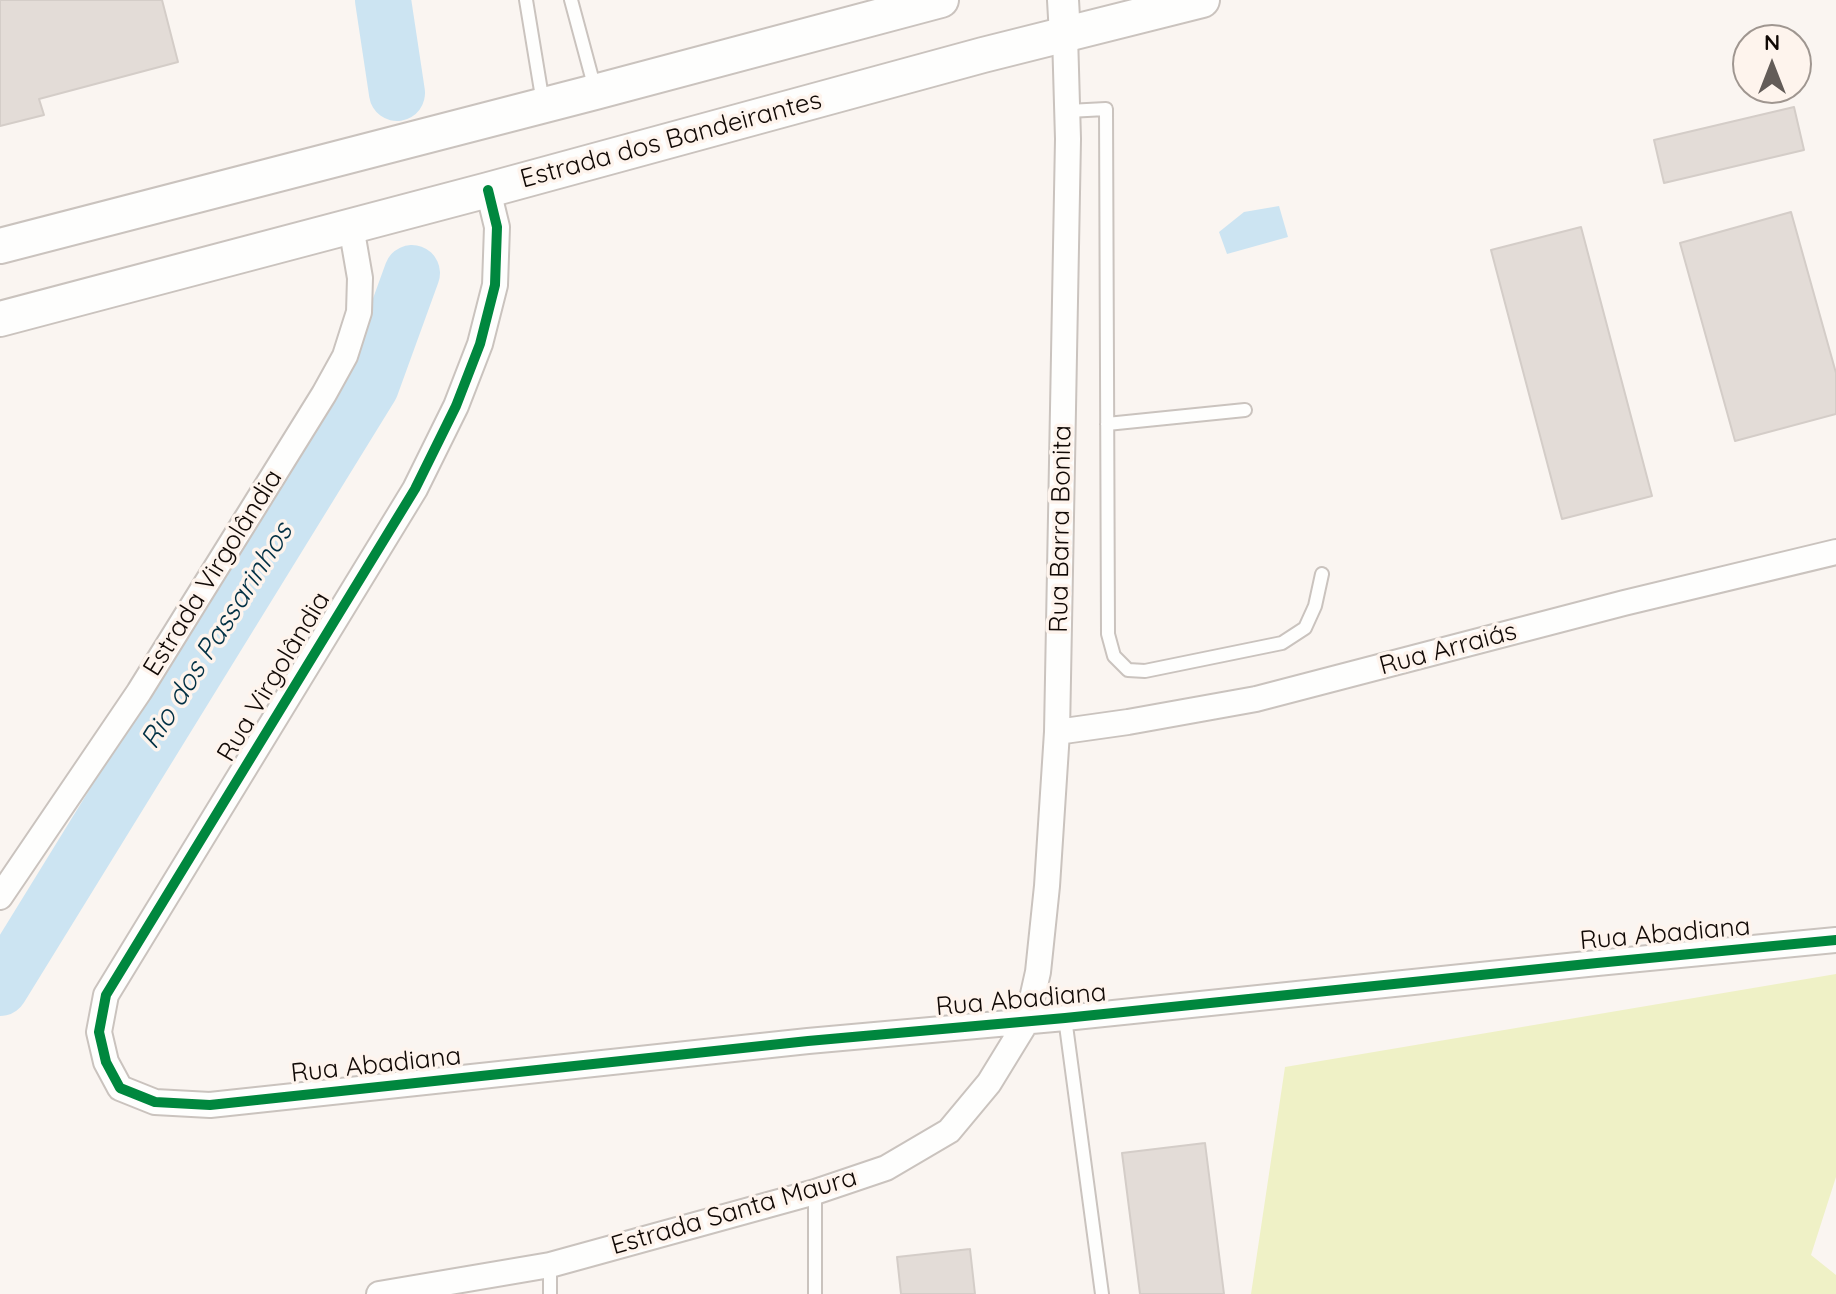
<!DOCTYPE html>
<meta charset="utf-8">
<style>
body{margin:0}
#map{position:relative;width:1836px;height:1294px;overflow:hidden;background:#faf5f1;font-family:Quicksand,sans-serif}
canvas{display:block}
.north{position:absolute;left:1732px;top:24px;width:80px;height:80px;box-sizing:border-box;background:#fef4ed;border:2px solid #9f9690;border-radius:50%;rotate:0deg;font-size:22px;font-weight:700;line-height:32px;text-align:center;color:#110905}
.north::after{content:'';display:block;margin:auto;width:28px;height:36px;background:#635c58;clip-path:polygon(50% 0,100% 100%,50% 72%,0 100%)}
</style>
<div id="map">
<canvas width="1836" height="1294"></canvas>
<div class="north">N</div>
</div>
<script>
const c = document.querySelector('canvas').getContext('2d');
c.lineJoin = 'round';
function paint(path, color) {
  c.fillStyle = color;
  c.fill(path, 'evenodd');
}
function shape(rows) {
  const path = new Path2D();
  for (const r of rows) {
    path.moveTo(r[0], r[1]);
    for (let i = 2; i < r.length; i += 2) path.lineTo(r[i], r[i + 1]);
  }
  return path;
}
function stroke(path, color, width, dash) {
  c.strokeStyle = color;
  c.lineWidth = width;
  c.lineCap = dash ? 'butt' : 'round';
  c.setLineDash(dash || []);
  c.stroke(path);
}
function label(font, color, halo, rows, align = 'center') {
  c.font = font + ' Quicksand,sans-serif';
  c.lineWidth = 7;
  c.setLineDash([]);
  c.textBaseline = 'middle';
  c.strokeStyle = halo;
  c.fillStyle = color;
  for (const [text, x, y, turn = 0] of rows) {
    c.save();
    c.translate(x, y);
    c.rotate((+turn || 0) * Math.PI / 180);
    c.textAlign = isNaN(turn) ? turn : align;
    if (halo) c.strokeText(text, 0, 0);
    c.fillText(text, 0, 0);
    c.restore();
  }
}
paint(shape([
 [1836,974,1836,1177,1811,1255,1836,1275,1836,1294,1251,1294,1285,1067]
]), '#eff1c6');
paint(shape([
 [1279,206,1288,237,1227,254,1219,232,1244,212]
]), '#cce4f2');
stroke(shape([
 [383,0,397,93],
 [0,988,371,386,412,273]
]), '#cce4f2', 56);
const building = shape([
 [0,0,162,0,178,62,39,99,44,115,0,126,0,0],
 [1794,107,1804,150,1664,183,1654,140,1794,107],
 [1791,212,1836,373,1836,414,1735,441,1680,243,1791,212],
 [1581,227,1652,496,1562,519,1491,250,1581,227],
 [1205,1143,1224,1294,1140,1294,1122,1153,1205,1143],
 [970,1249,975,1294,901,1294,897,1257,970,1249]
]);
paint(building, '#e3dcd7');
stroke(building, '#d4cdc8', 2);
const service = shape([
 [526,0,543,103],
 [571,0,595,89],
 [1068,111,1106,109,1108,634,1114,656,1128,670,1145,671,1282,643,1305,628,1315,606,1322,574],
 [1107,424,1245,410],
 [1065,1018,1102,1294],
 [815,1192,815,1294],
 [550,1294,550,1265]
]);
const minor = shape([
 [488,190,497,227,495,285,480,344,456,406,415,489,106,995,99,1032,106,1062,120,1088,155,1102,210,1105,808,1041,1065,1018,1597,963,1836,940],
 [1057,732,1128,722,1256,699,1624,603,1836,552],
 [0,897,139,692,324,394,345,356,359,312,360,278,351,226],
 [379,1294,550,1265,815,1192,886,1168,949,1131,989,1083,1027,1021,1038,972,1047,886,1057,732,1068,139,1065,35]
]);
const tertiary = shape([
 [1063,0,1065,35]
]);
const secondary = shape([
 [0,246,595,92,941,0],
 [0,319,488,190,983,55,1202,0]
]);
stroke(service, '#cac3be', 16);
stroke(minor, '#cac3be', 28);
stroke(tertiary, '#cac3be', 34);
stroke(secondary, '#cac3be', 38);
stroke(service, '#fefefd', 12);
stroke(minor, '#fefefd', 24);
stroke(tertiary, '#fefefd', 30);
stroke(secondary, '#fefefd', 34);
stroke(shape([
 [488,190,497,227,495,285,480,344,456,406,415,489,106,995,99,1032,106,1062,120,1088,155,1102,210,1105,808,1041,1065,1018,1597,963,1836,940]
]), '#00873e', 10);
label('26px', '#110905', '#fef4ed', [
 ["Estrada dos Bandeirantes",671,140,-15],
 ["Rua Barra Bonita",1061,529,-89],
 ["Estrada Virgolândia",213,573,-58],
 ["Rua Arraiás",1448,649,-15],
 ["Rua Virgolândia",274,677,-59],
 ["Rua Abadiana",1665,934,-5],
 ["Rua Abadiana",1021,1000,-5],
 ["Rua Abadiana",376,1065,-6],
 ["Estrada Santa Maura",734,1212,-16]
]);
label('italic 28px', '#013044', '#fef4ed', [
 ["Rio dos Passarinhos",217,636,-58]
]);
</script>
